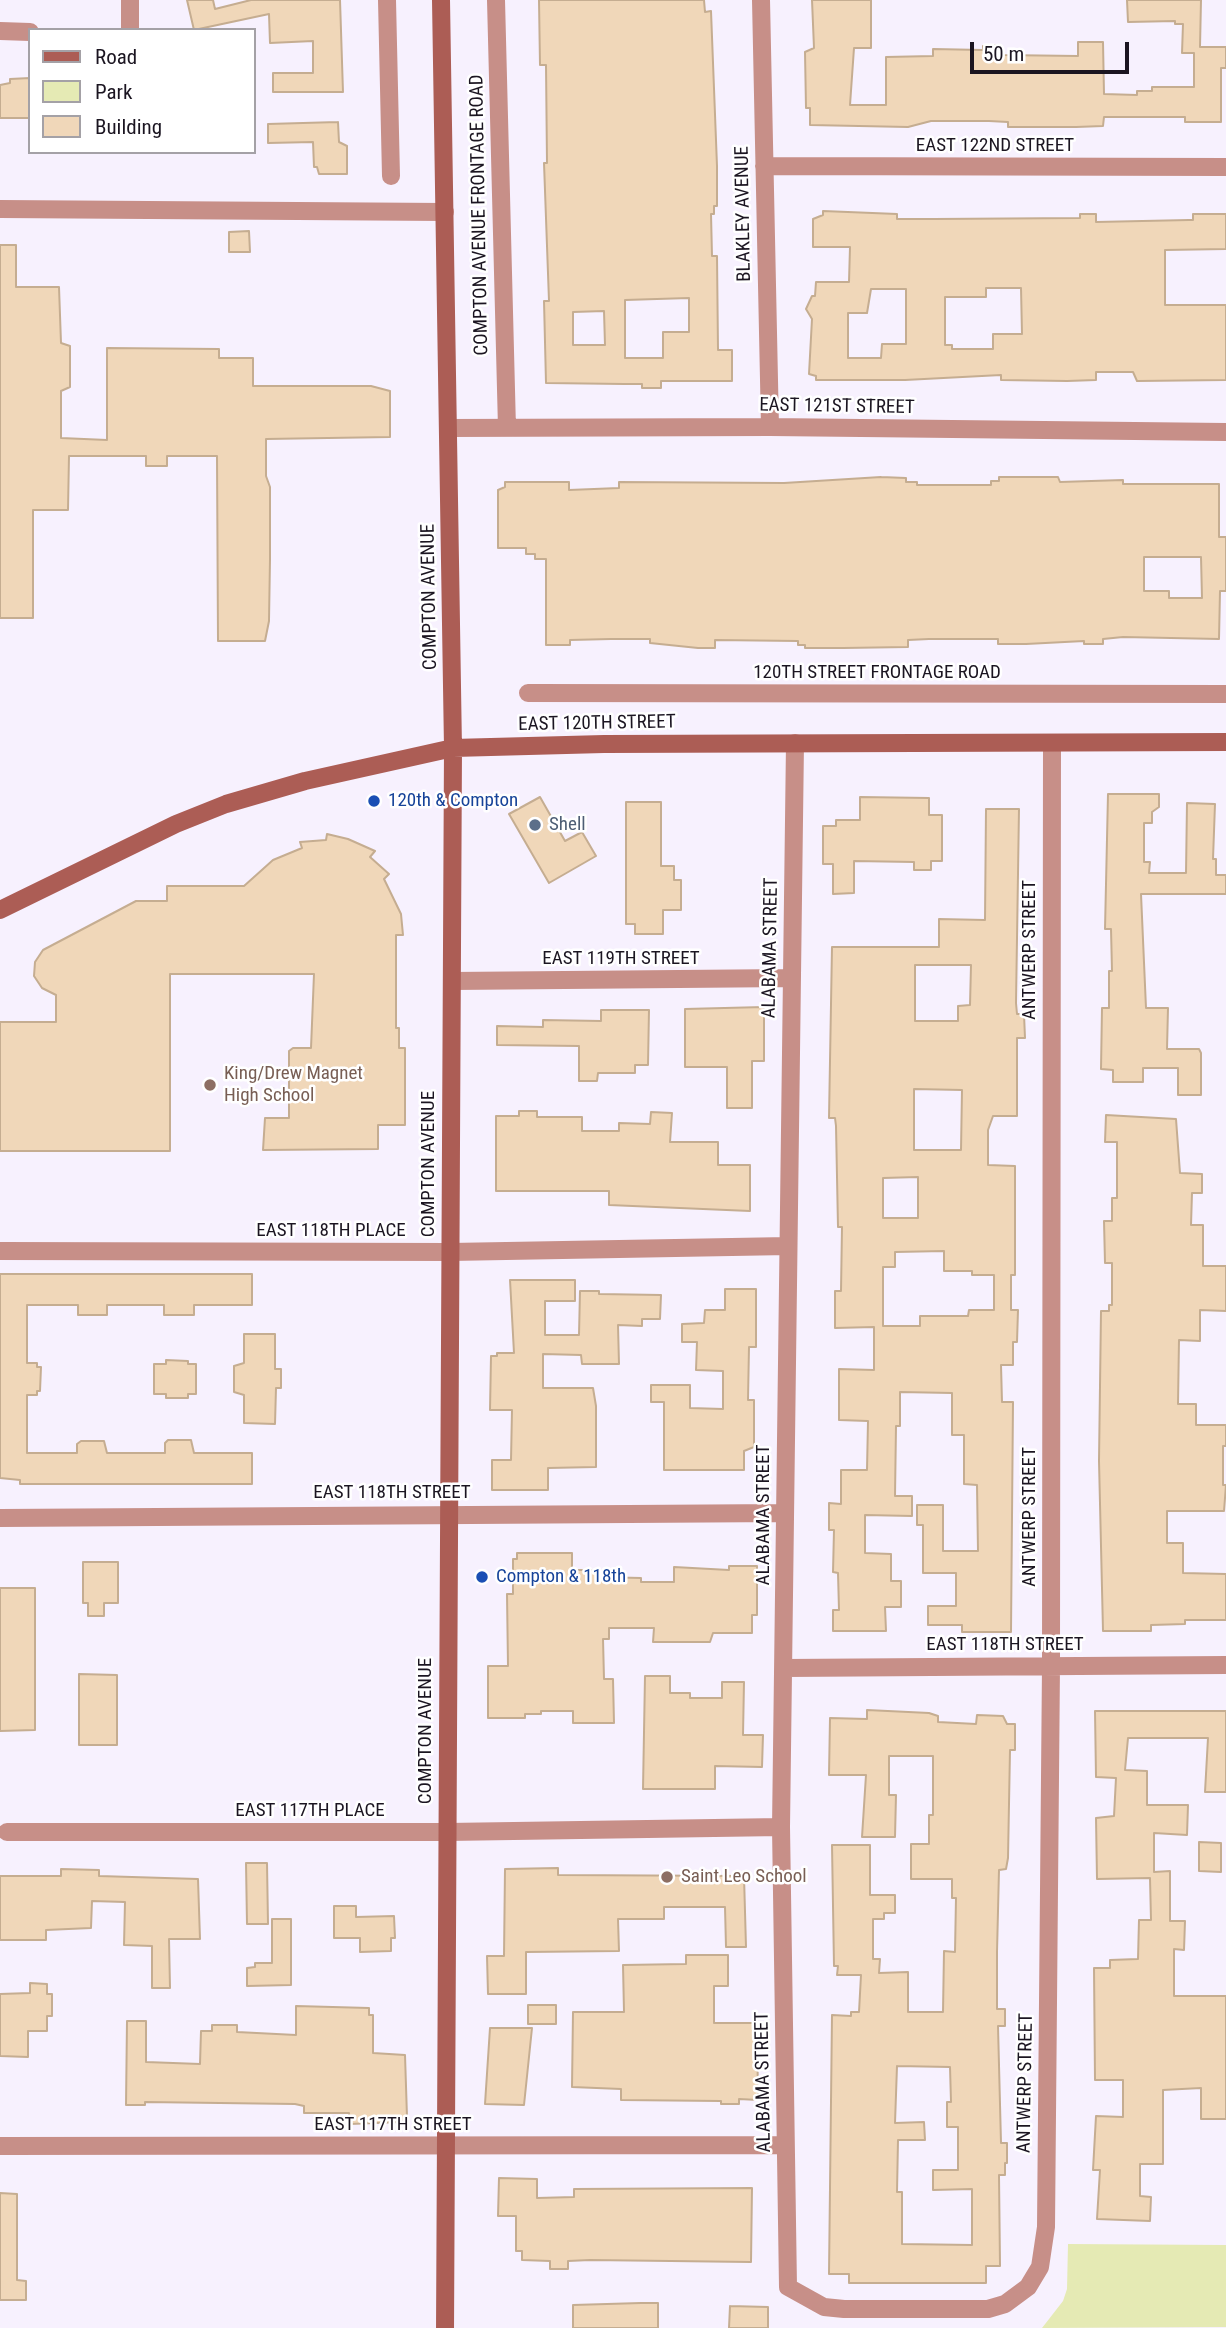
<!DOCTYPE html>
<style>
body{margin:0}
#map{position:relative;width:1226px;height:2328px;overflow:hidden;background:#f7f1fe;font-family:"Roboto Condensed",sans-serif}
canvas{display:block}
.legend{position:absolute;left:28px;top:28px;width:228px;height:126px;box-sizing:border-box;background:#fff;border:2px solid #a4a1a6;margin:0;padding:9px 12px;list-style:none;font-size:21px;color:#1b1521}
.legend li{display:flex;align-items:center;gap:14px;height:35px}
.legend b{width:35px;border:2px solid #a4a1a6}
.scale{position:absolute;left:970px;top:42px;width:159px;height:32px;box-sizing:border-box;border:4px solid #1b1521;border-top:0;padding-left:9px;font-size:21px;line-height:24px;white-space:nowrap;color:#1b1521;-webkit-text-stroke:5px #fff;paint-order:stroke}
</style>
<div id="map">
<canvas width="1226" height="2328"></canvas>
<ul class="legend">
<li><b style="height:9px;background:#ac5d55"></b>Road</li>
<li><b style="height:19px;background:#e5eab4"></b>Park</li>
<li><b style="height:19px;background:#f0d7b9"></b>Building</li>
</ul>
<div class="scale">50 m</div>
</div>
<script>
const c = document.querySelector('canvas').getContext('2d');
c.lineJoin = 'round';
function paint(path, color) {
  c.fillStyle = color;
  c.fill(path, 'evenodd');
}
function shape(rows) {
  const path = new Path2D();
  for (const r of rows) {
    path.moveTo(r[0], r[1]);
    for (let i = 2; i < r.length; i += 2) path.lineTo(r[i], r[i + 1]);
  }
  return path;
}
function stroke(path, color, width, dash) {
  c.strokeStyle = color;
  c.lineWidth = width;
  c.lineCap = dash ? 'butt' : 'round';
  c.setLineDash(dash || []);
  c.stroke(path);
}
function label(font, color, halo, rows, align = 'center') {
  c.font = font + ' "Roboto Condensed",sans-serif';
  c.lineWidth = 5;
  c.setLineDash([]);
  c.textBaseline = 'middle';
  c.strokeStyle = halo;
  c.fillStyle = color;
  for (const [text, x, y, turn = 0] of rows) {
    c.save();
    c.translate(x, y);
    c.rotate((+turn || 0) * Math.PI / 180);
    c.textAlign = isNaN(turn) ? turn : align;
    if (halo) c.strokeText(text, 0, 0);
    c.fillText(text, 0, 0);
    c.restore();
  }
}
paint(shape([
 [1068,2244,1226,2245,1226,2327,1042,2328,1063,2301,1067,2289]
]), '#e5eab4');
const building = shape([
 [187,0,213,0,215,9,251,0,340,0,343,92,273,92,273,73,313,73,313,41,270,43,269,14,194,30,187,0],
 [539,0,704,0,705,12,711,11,717,166,717,206,714,206,714,214,711,214,712,256,717,256,718,350,732,350,732,381,661,381,661,388,642,388,642,384,624,384,546,383,544,301,549,301,544,163,547,163,546,65,540,65,539,0],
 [689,298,689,332,663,332,663,358,625,358,625,300,689,298],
 [604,311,605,345,573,345,573,312,604,311],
 [812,0,871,0,871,48,854,48,850,105,886,105,886,57,933,56,933,49,983,50,983,46,1000,45,1001,55,1078,56,1078,42,1103,42,1104,94,1137,95,1137,91,1152,91,1152,87,1194,87,1194,53,1182,53,1183,24,1175,24,1175,21,1128,22,1127,0,1201,0,1200,47,1226,47,1226,68,1221,68,1221,122,1185,122,1185,117,1104,117,1103,126,1076,127,1008,127,1008,122,989,121,931,121,908,127,810,125,810,108,806,108,805,52,814,48,812,0],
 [30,78,29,118,0,118,0,85,10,83,10,79,30,78],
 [338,122,339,142,347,146,347,174,319,174,317,167,314,167,313,142,268,143,268,124,338,122],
 [823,211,897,214,897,219,934,219,1080,218,1080,214,1096,214,1096,222,1189,220,1193,220,1193,214,1226,214,1226,249,1165,250,1165,305,1226,305,1226,380,1137,381,1133,372,1096,372,1096,380,1067,381,1001,380,1001,375,905,380,816,380,816,376,809,374,812,319,806,309,812,296,815,296,816,282,849,282,850,247,813,247,813,219,823,215,823,211],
 [986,288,1021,288,1022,334,993,334,993,349,952,349,952,345,945,345,945,297,986,297,986,288],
 [871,289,906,289,906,344,882,344,881,358,848,358,848,313,867,313,871,289],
 [249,231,250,252,229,252,229,232,249,231],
 [0,245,16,245,16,287,59,287,61,343,70,346,70,387,61,391,61,438,107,440,107,348,219,349,219,358,253,358,253,386,371,386,390,391,390,437,266,439,266,476,270,487,270,559,269,621,265,641,218,641,217,456,167,456,167,466,146,466,146,456,69,456,68,510,33,510,33,618,0,618,0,245],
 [881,477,906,478,906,482,917,482,917,485,991,485,991,481,999,481,999,477,1058,477,1060,482,1123,480,1123,484,1219,484,1219,537,1226,537,1226,591,1220,591,1219,639,1123,637,1103,639,1103,644,1084,644,1084,641,1026,644,998,644,998,639,929,639,908,640,908,647,843,648,805,648,805,645,798,645,798,641,715,640,715,648,698,648,650,643,650,639,611,639,570,640,570,645,546,645,546,559,535,559,535,554,526,554,526,548,498,548,498,490,505,487,505,482,569,482,569,490,619,488,619,482,784,483,881,477],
 [1144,557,1201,557,1202,598,1169,598,1169,591,1144,591,1144,557],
 [1108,794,1159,794,1159,807,1152,812,1152,823,1144,823,1144,862,1150,862,1149,873,1186,873,1187,803,1215,804,1213,859,1216,859,1216,875,1226,875,1226,894,1141,894,1146,1008,1168,1008,1167,1049,1199,1049,1201,1053,1201,1095,1178,1095,1178,1068,1143,1068,1143,1082,1113,1082,1113,1070,1101,1069,1102,1008,1109,1008,1109,971,1112,971,1111,929,1105,929,1108,794],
 [540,797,565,841,582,832,596,856,549,883,509,814,540,797],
 [860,797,929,798,929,815,942,815,942,861,931,861,931,870,914,870,914,862,854,861,854,893,833,894,833,864,823,864,823,826,836,826,836,820,860,820,860,797],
 [626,802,661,802,661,866,674,866,674,880,681,880,681,910,663,910,663,934,635,934,635,924,626,924,626,802],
 [986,809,1019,809,1016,1003,1017,1014,1024,1014,1025,1038,1017,1038,1017,1116,993,1116,988,1130,988,1165,1015,1166,1015,1275,1011,1275,1011,1310,1018,1310,1017,1342,1013,1342,1013,1365,1001,1365,1002,1402,1013,1402,1011,1632,962,1632,962,1625,928,1625,928,1606,956,1606,956,1573,923,1573,923,1525,917,1525,917,1505,943,1505,943,1551,978,1551,977,1485,964,1484,964,1435,952,1435,952,1393,900,1392,900,1426,896,1426,895,1496,912,1496,912,1516,865,1515,865,1553,891,1554,891,1581,901,1581,901,1607,885,1607,886,1631,833,1631,833,1610,839,1610,838,1573,833,1572,834,1530,829,1530,829,1503,841,1504,841,1470,867,1470,868,1421,839,1420,839,1369,874,1370,874,1327,835,1328,835,1291,841,1291,842,1227,838,1227,836,1126,835,1118,829,1118,832,947,939,947,939,919,985,920,986,809],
 [915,965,971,965,970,1005,958,1006,958,1021,915,1021,915,965],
 [914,1089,962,1090,961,1150,914,1150,914,1089],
 [918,1177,918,1218,883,1218,883,1178,918,1177],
 [944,1251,944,1271,972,1271,972,1275,994,1275,994,1310,969,1310,968,1316,920,1316,920,1326,883,1326,883,1267,895,1267,895,1252,944,1251],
 [327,834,348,839,375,851,370,857,389,874,384,879,401,914,403,935,396,935,396,1028,399,1028,399,1048,405,1048,405,1125,378,1125,378,1149,263,1150,265,1118,289,1118,289,1051,293,1048,311,1048,314,974,170,974,170,1151,0,1151,0,1022,56,1022,56,995,42,988,34,976,35,962,43,950,136,901,167,901,167,886,244,886,273,860,302,848,300,842,326,840,327,834],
 [764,1007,764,1061,752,1061,752,1108,727,1108,727,1067,685,1067,685,1009,764,1007],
 [601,1010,649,1010,648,1065,635,1065,635,1073,598,1073,597,1081,579,1081,579,1046,497,1045,497,1026,543,1027,543,1020,601,1021,601,1010],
 [519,1111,537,1111,537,1117,582,1117,582,1131,619,1131,619,1123,650,1124,651,1112,672,1113,670,1142,718,1142,718,1165,750,1165,750,1211,609,1205,609,1191,496,1191,496,1116,519,1116,519,1111],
 [1106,1115,1176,1119,1180,1173,1202,1174,1202,1193,1192,1193,1191,1225,1203,1225,1203,1266,1226,1266,1226,1311,1200,1310,1200,1341,1179,1340,1178,1404,1196,1404,1196,1425,1226,1425,1226,1446,1223,1446,1223,1485,1226,1485,1224,1511,1167,1511,1167,1543,1183,1543,1183,1573,1226,1574,1226,1620,1185,1620,1185,1624,1151,1625,1151,1631,1103,1631,1099,1461,1101,1311,1109,1311,1109,1305,1112,1305,1112,1263,1105,1263,1104,1221,1112,1221,1112,1198,1117,1198,1117,1142,1105,1142,1106,1115],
 [0,1274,252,1274,252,1305,194,1305,194,1315,164,1315,164,1305,107,1305,107,1315,78,1315,78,1305,27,1305,27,1363,37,1363,37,1367,41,1367,40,1391,37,1391,37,1395,27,1395,27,1453,77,1453,77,1444,81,1441,104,1441,107,1453,165,1453,165,1443,168,1440,191,1440,194,1453,252,1453,252,1484,20,1484,20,1480,0,1478,0,1274],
 [510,1280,575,1280,575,1301,545,1301,545,1335,579,1335,580,1291,599,1291,599,1294,661,1295,660,1319,642,1319,642,1326,618,1325,619,1364,582,1364,581,1355,543,1354,543,1388,593,1388,596,1406,596,1467,548,1468,548,1490,492,1490,492,1460,511,1460,512,1410,490,1410,491,1356,497,1356,497,1353,514,1353,510,1280],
 [725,1289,756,1289,756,1347,749,1347,748,1400,754,1400,754,1447,744,1451,744,1470,664,1470,664,1402,651,1402,651,1385,690,1385,690,1408,723,1409,723,1371,696,1370,697,1342,682,1342,682,1324,704,1323,705,1310,725,1310,725,1289],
 [244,1334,275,1334,275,1369,281,1369,281,1388,276,1388,275,1424,244,1423,244,1395,234,1392,234,1366,244,1363,244,1334],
 [166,1360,188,1361,188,1364,196,1364,196,1394,188,1394,188,1398,166,1398,166,1394,154,1394,154,1364,166,1364,166,1360],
 [517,1553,572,1553,572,1570,597,1570,597,1577,641,1578,641,1582,674,1582,674,1567,729,1570,729,1566,757,1566,757,1615,752,1615,752,1633,713,1633,710,1642,653,1642,654,1628,609,1628,609,1639,603,1639,604,1679,613,1679,614,1723,573,1723,573,1711,541,1711,541,1714,525,1714,525,1718,488,1718,488,1666,508,1666,507,1594,513,1594,513,1559,517,1559,517,1553],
 [83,1562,118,1562,118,1603,104,1603,104,1616,88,1616,88,1603,83,1603,83,1562],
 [0,1588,35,1588,35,1730,0,1731,0,1588],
 [79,1674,117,1675,117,1745,79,1745,79,1674],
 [645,1676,670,1676,670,1693,690,1693,690,1698,722,1698,722,1682,744,1682,743,1735,763,1735,762,1767,715,1766,715,1789,643,1789,645,1676],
 [867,1710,929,1713,938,1716,938,1722,976,1724,977,1715,1003,1716,1007,1724,1015,1724,1015,1750,1010,1750,1008,1858,1006,1869,999,1870,997,1952,997,2009,1005,2009,1005,2026,998,2026,1001,2143,1007,2143,1007,2163,1005,2163,1005,2175,999,2175,1000,2266,986,2266,986,2283,849,2283,849,2274,829,2274,832,2015,851,2016,851,2012,859,2012,861,1975,837,1975,838,1966,834,1966,832,1845,870,1845,870,1895,895,1895,895,1913,884,1913,884,1919,873,1919,873,1959,880,1959,879,1973,908,1972,908,2012,943,2012,944,1951,955,1952,956,1898,952,1898,952,1879,911,1879,911,1844,929,1844,929,1815,933,1815,933,1756,889,1756,889,1795,896,1795,895,1837,862,1837,866,1775,829,1775,830,1718,867,1719,867,1710],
 [897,2066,950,2067,951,2102,947,2102,947,2127,958,2127,958,2170,933,2170,933,2190,972,2189,972,2245,902,2244,902,2192,897,2192,898,2140,925,2140,924,2122,895,2123,897,2066],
 [1095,1711,1226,1711,1226,1792,1205,1792,1208,1738,1128,1738,1125,1770,1147,1771,1147,1805,1188,1805,1187,1835,1154,1833,1154,1872,1170,1871,1170,1921,1185,1921,1184,1950,1174,1949,1174,1996,1226,1996,1226,2119,1201,2119,1201,2088,1163,2090,1163,2164,1140,2164,1140,2196,1151,2197,1150,2221,1097,2219,1100,2170,1093,2170,1096,2116,1123,2117,1123,2080,1095,2080,1094,1968,1110,1968,1110,1960,1138,1959,1139,1920,1151,1920,1150,1878,1097,1879,1096,1818,1114,1816,1116,1778,1096,1777,1095,1711],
 [1199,1842,1221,1843,1221,1872,1199,1871,1199,1842],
 [246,1863,267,1863,268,1924,247,1924,246,1863],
 [558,1868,558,1875,744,1876,746,1947,726,1947,725,1907,664,1907,664,1919,618,1919,619,1951,526,1952,526,1994,488,1994,487,1956,504,1956,505,1869,558,1868],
 [61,1869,99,1870,99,1876,198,1879,200,1939,169,1939,170,1988,152,1988,152,1946,124,1945,125,1902,92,1901,91,1928,46,1930,46,1940,0,1940,0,1876,61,1876,61,1869],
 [334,1906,356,1906,356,1917,394,1916,395,1938,391,1938,391,1951,360,1952,360,1938,334,1938,334,1906],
 [272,1919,291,1919,291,1985,247,1986,247,1968,255,1967,255,1963,272,1963,272,1919],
 [686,1955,728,1955,728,1986,714,1986,714,2023,757,2023,758,2100,739,2099,739,2104,721,2104,721,2101,621,2100,621,2089,572,2087,573,2012,624,2012,623,1965,686,1964,686,1955],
 [30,1983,47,1984,47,1994,52,1994,52,2016,47,2016,47,2031,28,2031,28,2057,0,2056,0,1994,30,1993,30,1983],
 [528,2005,556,2005,556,2024,528,2024,528,2005],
 [296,2006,369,2008,369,2015,373,2015,373,2053,405,2055,407,2117,402,2122,350,2124,349,2113,304,2113,304,2106,295,2104,145,2102,145,2105,126,2105,127,2021,146,2021,146,2062,200,2064,201,2031,212,2031,212,2025,237,2025,237,2032,296,2035,296,2006],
 [490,2028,532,2028,524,2105,485,2104,490,2028],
 [499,2178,537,2179,537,2198,574,2197,574,2189,752,2188,751,2262,590,2260,568,2261,568,2269,550,2269,550,2261,522,2260,522,2251,516,2251,516,2216,498,2216,499,2178],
 [0,2193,17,2194,17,2280,26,2281,26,2300,0,2300,0,2193],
 [641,2303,658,2303,658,2328,573,2328,573,2305,641,2303],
 [730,2306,768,2307,768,2328,729,2328,730,2306]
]);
paint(building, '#f0d7b9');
stroke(building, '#c5ad91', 2);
stroke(shape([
 [387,0,391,176],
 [496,0,507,428],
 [761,0,770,427],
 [130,30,130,0],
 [0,31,30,32],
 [764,166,1226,167],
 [0,209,445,212],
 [448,428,770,427,1226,432],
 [528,693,1226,694],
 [795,743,781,1827,788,2287,824,2307,844,2309,988,2309,1005,2304,1028,2287,1040,2267,1046,2227,1051,1665,1052,743],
 [452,981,791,978],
 [0,1251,450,1252,788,1246],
 [0,1518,785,1513],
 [785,1668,1226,1665],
 [7,1832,447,1832,781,1827],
 [0,2146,785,2145]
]), '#c78f88', 18);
stroke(shape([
 [441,0,453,748,445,2328],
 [0,910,176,824,226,804,305,781,453,748,604,744,1226,742]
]), '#ac5d55', 18);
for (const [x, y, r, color] of [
 [374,801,7,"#1a4fb4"],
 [535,825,7,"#5c6f8a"],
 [210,1085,7,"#8d6e63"],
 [482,1577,7,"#1a4fb4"],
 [667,1877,7,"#8d6e63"]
]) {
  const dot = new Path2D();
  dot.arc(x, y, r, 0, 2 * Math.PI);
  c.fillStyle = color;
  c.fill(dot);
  stroke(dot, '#fff', 2.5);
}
label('19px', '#1b1521', '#fff', [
 ["EAST 122ND STREET",995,146],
 ["BLAKLEY AVENUE",744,214,-91],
 ["COMPTON AVENUE FRONTAGE ROAD",480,215,-91],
 ["EAST 121ST STREET",837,407,1],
 ["COMPTON AVENUE",430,597,-91],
 ["120TH STREET FRONTAGE ROAD",877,673],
 ["EAST 120TH STREET",597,724,-1],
 ["ALABAMA STREET",771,948,-89],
 ["ANTWERP STREET",1030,950,-90],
 ["EAST 119TH STREET",621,959],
 ["COMPTON AVENUE",429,1164,-90],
 ["EAST 118TH PLACE",331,1231],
 ["EAST 118TH STREET",392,1493],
 ["ALABAMA STREET",764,1515,-90],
 ["ANTWERP STREET",1030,1517,-90],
 ["EAST 118TH STREET",1005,1645],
 ["COMPTON AVENUE",426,1731,-90],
 ["EAST 117TH PLACE",310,1811],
 ["ALABAMA STREET",764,2082,-91],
 ["ANTWERP STREET",1026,2083,-89],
 ["EAST 117TH STREET",393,2125]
]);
label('19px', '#164399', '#fff', [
 ["120th & Compton",388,801],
 ["Compton & 118th",496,1577]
], 'left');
label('19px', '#4e5e75', '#fff', [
 ["Shell",549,825]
], 'left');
label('19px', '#785e54', '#fff', [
 ["King/Drew Magnet",224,1074],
 ["High School",224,1096],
 ["Saint Leo School",681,1877]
], 'left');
</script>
